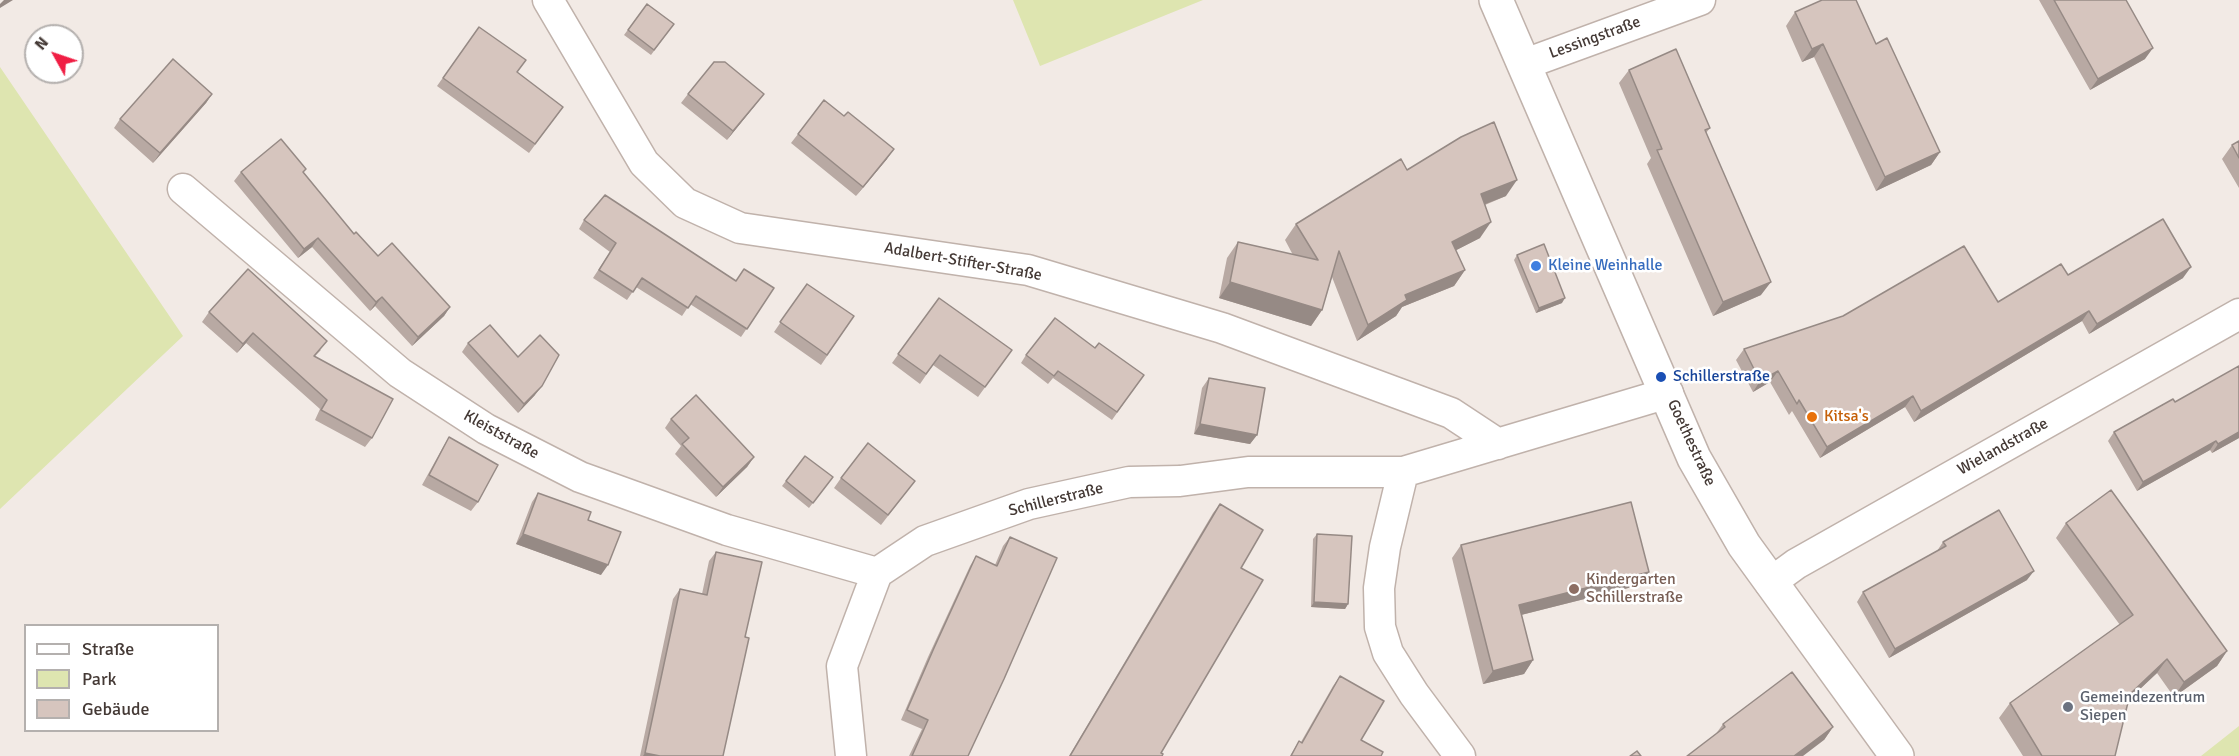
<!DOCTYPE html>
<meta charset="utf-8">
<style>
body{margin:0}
#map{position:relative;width:2239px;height:756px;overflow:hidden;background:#f2eae5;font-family:Signika,sans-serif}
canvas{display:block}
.legend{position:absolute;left:24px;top:624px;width:195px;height:108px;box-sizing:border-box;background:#fff;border:2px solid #b4b0ae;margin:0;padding:8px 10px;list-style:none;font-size:18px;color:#443935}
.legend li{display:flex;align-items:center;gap:12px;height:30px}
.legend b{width:30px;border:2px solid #b4b0ae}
.north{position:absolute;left:24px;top:24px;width:60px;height:60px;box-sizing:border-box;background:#fff;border:2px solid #b4b0ae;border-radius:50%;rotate:310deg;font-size:16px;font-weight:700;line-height:24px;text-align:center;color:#443935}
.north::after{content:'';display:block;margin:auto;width:21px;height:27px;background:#f01e44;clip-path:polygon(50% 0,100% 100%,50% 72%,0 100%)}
</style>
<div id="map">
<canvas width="2239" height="756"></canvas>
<ul class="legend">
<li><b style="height:8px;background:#fff"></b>Straße</li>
<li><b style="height:16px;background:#dee5b0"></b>Park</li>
<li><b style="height:16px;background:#d6c5be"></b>Gebäude</li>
</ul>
<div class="north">N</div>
</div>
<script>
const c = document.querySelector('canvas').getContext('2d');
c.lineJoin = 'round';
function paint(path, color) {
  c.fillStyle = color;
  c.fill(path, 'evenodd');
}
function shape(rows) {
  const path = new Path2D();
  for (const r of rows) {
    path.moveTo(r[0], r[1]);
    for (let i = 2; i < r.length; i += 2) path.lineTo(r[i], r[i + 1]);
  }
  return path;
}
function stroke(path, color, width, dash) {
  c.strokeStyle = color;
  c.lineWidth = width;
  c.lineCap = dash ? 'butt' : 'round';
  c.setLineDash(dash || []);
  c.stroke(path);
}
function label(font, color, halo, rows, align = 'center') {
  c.font = font + ' Signika,sans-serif';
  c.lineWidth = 5;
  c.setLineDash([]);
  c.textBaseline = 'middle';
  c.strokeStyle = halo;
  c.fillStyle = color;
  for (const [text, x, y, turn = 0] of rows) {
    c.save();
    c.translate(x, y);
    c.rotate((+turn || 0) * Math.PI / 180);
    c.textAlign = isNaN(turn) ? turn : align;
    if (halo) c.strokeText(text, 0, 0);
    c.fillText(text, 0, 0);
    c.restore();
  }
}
paint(shape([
 [1013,0,1203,0,1040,66],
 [0,67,183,336,0,509],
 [2239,726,2239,756,2201,756]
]), '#dee5b0');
const minor = shape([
 [548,0,644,163,685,203,740,228,1028,270,1222,328,1451,413,1498,444],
 [1525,64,1700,0],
 [183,189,400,373,486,429,580,477,727,530,877,573],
 [1403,472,1385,547,1379,588,1380,627,1388,653,1414,694,1460,756],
 [1770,583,1796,564,2239,314],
 [851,756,842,666,877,573,925,541,1029,504,1129,482,1180,481,1248,472,1403,472,1668,393]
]);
const tertiary = shape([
 [1496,0,1694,458,1744,545,1897,756]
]);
stroke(minor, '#c0b2ab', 33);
stroke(tertiary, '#c0b2ab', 36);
stroke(minor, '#fff', 30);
stroke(tertiary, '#fff', 33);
paint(shape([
 [2039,0,2126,0,2145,59,2090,90],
 [647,4,674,24,651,55,624,35],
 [1795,12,1876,44,1940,152,1931,165,1876,191,1814,57,1802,62,1786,26],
 [479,27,517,72,563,107,529,153,437,86],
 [1629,70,1710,128,1706,133,1761,295,1713,316,1647,164,1651,158,1619,83],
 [212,94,206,103,153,163,114,128,120,119],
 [688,94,757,103,727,140,681,103],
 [798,134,887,159,856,196,791,143],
 [2239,141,2239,188,2222,159,2232,145],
 [1407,170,1506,196,1485,205,1480,238,1456,250,1465,270,1454,286,1402,307,1396,316,1357,341,1332,277,1322,310,1311,326,1219,298,1227,258,1238,242,1293,255,1285,240,1296,224],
 [241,172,304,173,354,234,378,256,450,307,444,316,412,346,375,306,370,311,312,247,298,258,234,181],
 [584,220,736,281,774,288,741,337,690,304,682,316,636,287,627,300,593,278,610,252,579,229],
 [1517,255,1562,303,1536,313,1514,260],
 [2068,275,2183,278,2089,334,2082,321,1914,422,1905,407,1820,458,1792,411,1789,415,1770,382,1753,392,1736,360,1744,349,1998,302],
 [807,284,854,316,821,365,774,332],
 [939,298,1012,350,978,397,933,365,920,384,892,363],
 [209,312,321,350,315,356,372,438,365,447,315,420,320,409,246,343,237,353,202,322],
 [468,343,518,357,535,395,518,413,462,352],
 [1095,348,1144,375,1112,420,1053,378,1048,384,1021,363,1026,355],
 [2239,366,2239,438,2212,453,2210,450,2137,491,2108,441,2114,432,2175,402],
 [1209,378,1257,435,1250,444,1194,434,1202,388],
 [671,419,754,457,747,467,716,497,675,454,681,446,665,428],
 [449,437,478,502,471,511,422,485,443,447],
 [805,456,833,477,809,508,782,486],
 [841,478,915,481,881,525,834,488],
 [538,493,588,520,601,575,516,544,532,502],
 [1220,504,1241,568,1161,753,1162,756,1069,756,1213,513],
 [2066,523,2227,651,2217,666,2174,697,2157,673,2128,700,2115,756,2023,756,1999,718,2010,703,2120,625,2056,538],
 [1317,534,1348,604,1345,609,1311,607,1313,539],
 [1010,537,968,756,909,756,922,729,901,720,928,657,970,566,976,556,995,565,1003,546],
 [1943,542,2027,580,1889,658,1857,602,1863,592,1937,551],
 [1461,545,1649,572,1640,585,1521,615,1533,660,1524,674,1483,684,1452,558],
 [716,552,745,637,723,756,640,756,673,599,680,589,702,594,709,561],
 [1340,676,1361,740,1381,756,1290,756,1299,741,1301,742,1333,686],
 [1723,724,1833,727,1824,740,1715,735]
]), '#b8a9a3');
paint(shape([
 [4,0,13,0,0,8,0,4],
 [1823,44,1814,57,1802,62,1812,49],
 [2153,48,2145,59,2090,90,2098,79],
 [212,94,206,103,153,163,160,153],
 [764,94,757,103,727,140,733,131],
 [894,149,887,159,856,196,863,187],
 [1940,152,1931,165,1876,191,1885,177],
 [1517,180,1506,196,1470,210,1481,194],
 [1491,222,1480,238,1441,258,1452,242],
 [318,238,312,247,298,258,304,249],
 [2191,267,2183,278,2089,334,2097,324],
 [1465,270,1454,286,1402,307,1396,316,1357,341,1368,325,1405,295],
 [1230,282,1322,310,1311,326,1219,298],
 [1771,282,1761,295,1713,316,1723,302],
 [382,297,375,306,370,311,376,302],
 [1565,298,1562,303,1536,313,1539,308],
 [450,307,444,316,412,346,418,337],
 [2089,311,2082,321,1914,422,1921,411],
 [253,333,246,343,237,353,243,344],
 [1778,371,1770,382,1753,392,1760,381],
 [542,386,535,395,518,413,524,404],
 [1913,396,1905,407,1820,458,1827,447],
 [1200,424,1257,435,1250,444,1194,434],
 [2239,432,2239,438,2212,453,2218,444],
 [2216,441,2210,450,2137,491,2143,482],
 [754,457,747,467,716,497,723,487],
 [523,534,608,565,601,575,516,544],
 [2034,571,2027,580,1889,658,1895,649],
 [1649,572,1640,585,1509,618,1519,605],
 [1314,602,1348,604,1345,609,1311,607],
 [2227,651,2217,666,2174,697,2184,682],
 [2167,659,2157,673,2120,708,2130,694],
 [1533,660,1524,674,1483,684,1493,671],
 [1833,727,1824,740,1803,756,1794,756],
 [645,753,660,756,643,756]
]), '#968a85');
const building = shape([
 [1822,0,1856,0,1876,44,1887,38,1940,152,1885,177,1823,44,1812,49,1795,12,1822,0],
 [2054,0,2126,0,2153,48,2098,79,2054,0],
 [647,4,674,24,654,50,628,30,647,4],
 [479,27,526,60,517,72,563,107,535,144,443,78,479,27],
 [1676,49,1710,128,1705,130,1771,282,1723,302,1657,150,1662,149,1629,70,1676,49],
 [173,59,212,94,160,153,120,119,173,59],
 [714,62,725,62,764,94,733,131,688,94,714,62],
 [824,100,844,116,848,112,894,149,863,187,798,134,824,100],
 [1494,122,1517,180,1481,194,1491,222,1452,242,1465,270,1405,295,1407,300,1368,325,1339,251,1322,310,1230,282,1238,242,1318,260,1296,224,1401,159,1407,170,1461,137,1494,122],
 [281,139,306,169,303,172,354,234,356,232,378,256,392,243,450,307,418,337,382,297,376,302,318,238,304,249,241,172,281,139],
 [2239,141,2239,158,2232,145,2239,141],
 [605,195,736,281,744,269,774,288,747,329,696,296,688,308,642,278,633,292,599,270,616,243,584,220,605,195],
 [2163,219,2191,267,2097,324,2089,311,1921,411,1913,396,1827,447,1799,400,1797,404,1778,371,1760,381,1744,349,1843,316,1964,246,1998,302,2061,264,2068,275,2163,219],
 [1544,244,1565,298,1539,308,1517,255,1544,244],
 [248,269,327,341,314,356,393,399,372,438,321,410,327,400,253,333,243,344,209,312,248,269],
 [807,284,854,316,827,355,780,322,807,284],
 [939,298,1012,350,985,387,940,355,926,374,898,354,939,298],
 [1055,318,1095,348,1099,343,1144,375,1117,412,1058,371,1054,376,1026,355,1055,318],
 [490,325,518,357,540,335,559,355,542,386,524,404,468,343,490,325],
 [2239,366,2239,432,2218,444,2216,441,2143,482,2114,432,2173,399,2175,402,2239,366],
 [1209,378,1265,388,1257,435,1200,424,1209,378],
 [696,395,754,457,723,487,682,444,689,438,671,419,696,395],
 [449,437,498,465,478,502,429,475,449,437],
 [868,443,915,481,888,515,841,478,868,443],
 [805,456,833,477,813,503,786,481,805,456],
 [2111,490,2227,651,2184,682,2167,659,2130,694,2115,756,2042,756,2010,703,2133,615,2066,523,2111,490],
 [538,493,591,512,588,520,621,532,608,565,523,534,538,493],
 [1631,502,1649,572,1519,605,1533,660,1493,671,1461,545,1631,502],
 [1220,504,1263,530,1241,568,1263,580,1161,753,1163,754,1162,756,1070,756,1220,504],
 [1999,510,2034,571,1895,649,1863,592,1946,546,1943,542,1999,510],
 [1317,534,1352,536,1348,604,1314,602,1317,534],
 [1010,537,1057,558,1004,679,968,756,912,756,928,720,907,710,934,648,976,556,997,566,1010,537],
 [716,552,762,562,745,637,749,638,723,756,660,756,645,753,680,589,707,595,716,552],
 [1792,672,1833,727,1794,756,1687,756,1725,727,1723,724,1792,672],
 [1340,676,1384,701,1361,740,1383,752,1381,756,1291,756,1299,741,1302,743,1340,676],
 [1637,751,1641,756,1630,756,1637,751]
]);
paint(building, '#d6c5be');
stroke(building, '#968a85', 1.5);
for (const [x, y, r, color] of [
 [1536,266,6,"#3f7fe0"],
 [1661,377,6,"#1a4fb4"],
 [1812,417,6,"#e8710a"],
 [1574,589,6,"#8d6e63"],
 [2068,707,6,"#6b7280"]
]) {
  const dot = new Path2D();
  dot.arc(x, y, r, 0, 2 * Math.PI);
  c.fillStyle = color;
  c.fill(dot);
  stroke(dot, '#fff', 2);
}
label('16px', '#443935', '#fff', [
 ["Lessingstraße",1595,38,-20],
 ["Adalbert-Stifter-Straße",963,262,10],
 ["Kleiststraße",501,435,29],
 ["Goethestraße",1691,443,65],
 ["Wielandstraße",2003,447,-29],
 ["Schillerstraße",1056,500,-14]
]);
label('16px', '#366cbe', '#fff', [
 ["Kleine Weinhalle",1548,266]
], 'left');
label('16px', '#164399', '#fff', [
 ["Schillerstraße",1673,377]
], 'left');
label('16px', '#c56008', '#fff', [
 ["Kitsa's",1824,417]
], 'left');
label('16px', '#785e54', '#fff', [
 ["Kindergarten",1586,580],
 ["Schillerstraße",1586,598]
], 'left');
label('16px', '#5b616d', '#fff', [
 ["Gemeindezentrum",2080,698],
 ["Siepen",2080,716]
], 'left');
</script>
